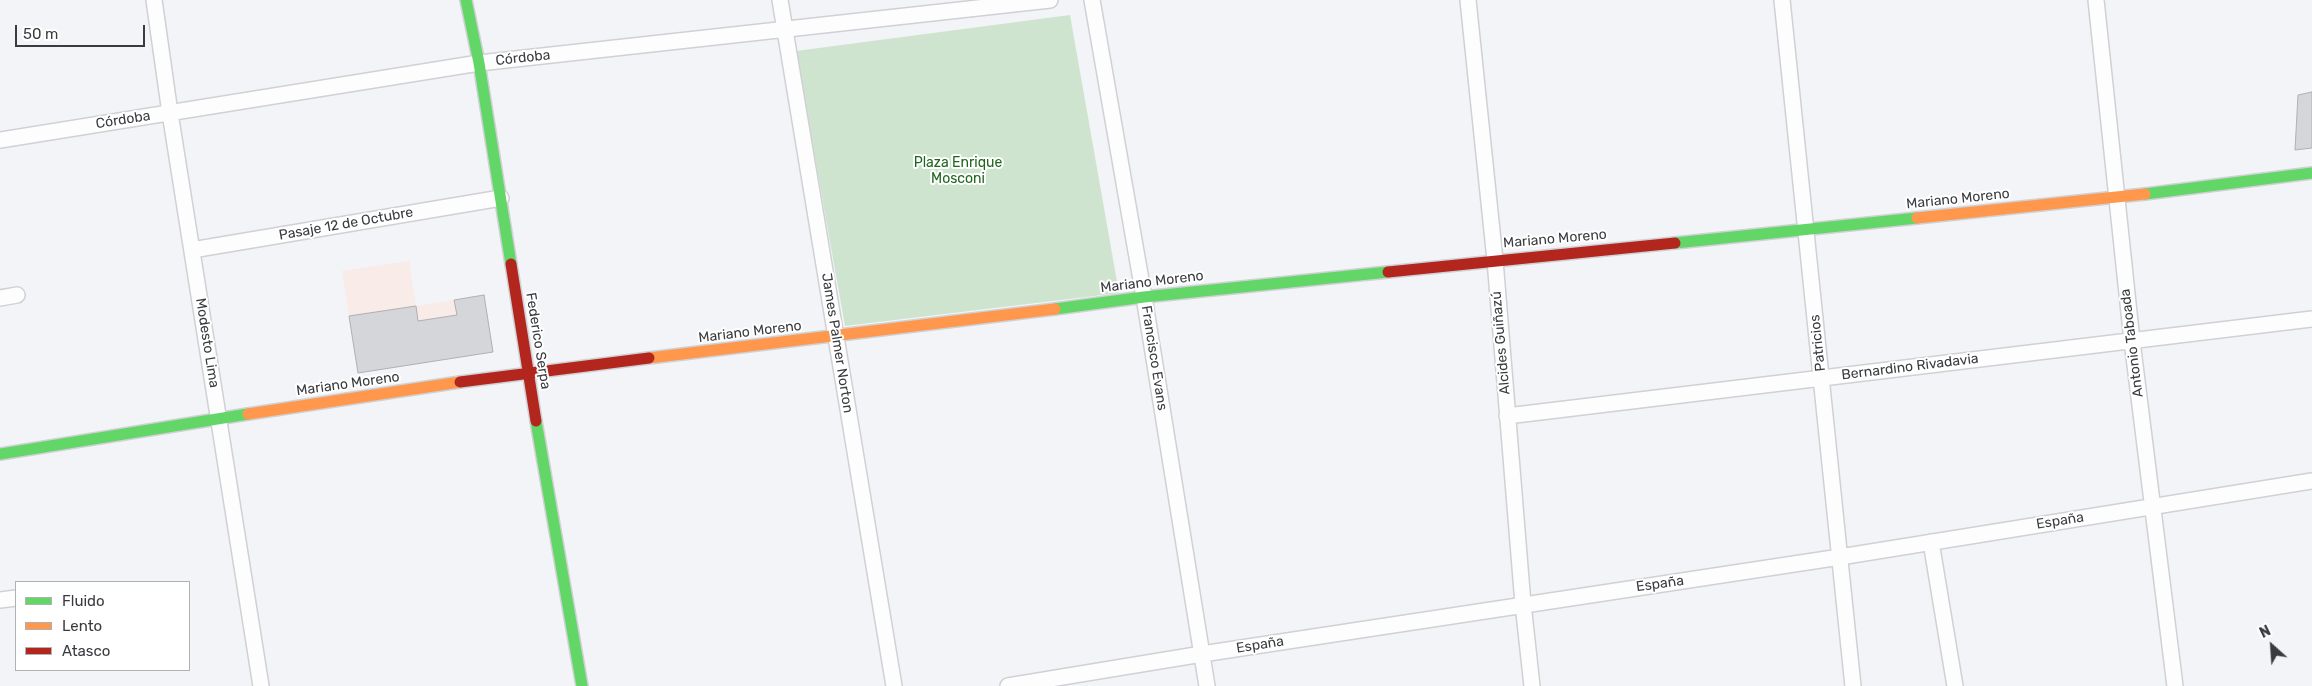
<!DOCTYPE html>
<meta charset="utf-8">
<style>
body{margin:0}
#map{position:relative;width:2312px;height:686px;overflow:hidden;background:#f2f4f8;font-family:Rubik,sans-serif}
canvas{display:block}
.legend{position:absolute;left:15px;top:581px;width:175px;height:90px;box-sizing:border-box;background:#fff;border:1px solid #b0b1b2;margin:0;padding:6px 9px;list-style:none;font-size:15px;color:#3a3b3f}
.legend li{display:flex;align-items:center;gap:10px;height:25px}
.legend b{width:25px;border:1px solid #b0b1b2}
.north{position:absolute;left:2247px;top:621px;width:50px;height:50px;-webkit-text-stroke:4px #fff;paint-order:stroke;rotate:334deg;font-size:14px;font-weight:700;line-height:20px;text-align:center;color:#3a3b3f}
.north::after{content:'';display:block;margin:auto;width:18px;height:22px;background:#3a3b3f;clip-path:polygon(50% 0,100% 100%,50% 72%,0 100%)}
.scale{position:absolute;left:15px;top:25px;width:130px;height:22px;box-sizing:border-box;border:2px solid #3a3b3f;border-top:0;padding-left:6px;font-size:15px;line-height:18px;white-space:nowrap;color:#3a3b3f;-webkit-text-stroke:4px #fff;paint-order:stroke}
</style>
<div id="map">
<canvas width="2312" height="686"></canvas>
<ul class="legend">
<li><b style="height:6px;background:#63d668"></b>Fluido</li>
<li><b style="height:6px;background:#ff974d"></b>Lento</li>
<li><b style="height:6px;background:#b3261e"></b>Atasco</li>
</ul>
<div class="north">N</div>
<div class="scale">50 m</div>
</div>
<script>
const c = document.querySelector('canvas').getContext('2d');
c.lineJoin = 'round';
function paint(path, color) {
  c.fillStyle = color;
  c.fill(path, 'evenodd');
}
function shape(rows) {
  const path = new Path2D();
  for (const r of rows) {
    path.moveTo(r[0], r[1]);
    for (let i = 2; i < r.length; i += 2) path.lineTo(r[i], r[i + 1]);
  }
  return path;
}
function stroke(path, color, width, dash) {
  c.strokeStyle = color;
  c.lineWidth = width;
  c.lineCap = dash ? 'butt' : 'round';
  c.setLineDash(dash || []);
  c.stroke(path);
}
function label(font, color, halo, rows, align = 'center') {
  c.font = font + ' Rubik,sans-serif';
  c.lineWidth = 4;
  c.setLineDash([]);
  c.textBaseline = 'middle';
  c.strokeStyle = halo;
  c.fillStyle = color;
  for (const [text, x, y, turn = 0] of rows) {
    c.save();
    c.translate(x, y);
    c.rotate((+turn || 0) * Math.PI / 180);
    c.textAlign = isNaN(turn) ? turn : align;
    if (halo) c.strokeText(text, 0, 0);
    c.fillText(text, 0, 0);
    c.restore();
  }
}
paint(shape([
 [409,261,416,306,484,295,493,352,358,373,342,271]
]), '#f8ebe8');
paint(shape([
 [1070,15,1119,293,845,326,796,51]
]), '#cee4cf');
const building = shape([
 [2312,92,2312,148,2295,150,2298,95,2312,92],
 [484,295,493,352,358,373,349,316,416,306,418,321,457,315,454,300,484,295]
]);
paint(building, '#d5d6da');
stroke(building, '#afb0b3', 1);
const street = shape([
 [154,0,170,113,261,686],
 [780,0,894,686],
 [1092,0,1144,297,1207,686],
 [1468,0,1495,260,1523,604,1532,686],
 [1782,0,1853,686],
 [2096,0,2132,341,2175,686],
 [0,140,479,63,1050,0],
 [192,250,501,198],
 [0,298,17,295],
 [1507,416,2312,319],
 [1931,542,1955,686],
 [0,600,16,598],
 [1008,686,1202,654,1840,557,2312,481]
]);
const fast = shape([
 [466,0,479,63,511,264],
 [2145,194,2312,173],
 [1675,243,1917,218],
 [1055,309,1144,297,1388,272],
 [536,421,582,686],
 [0,454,248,414]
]);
const slow = shape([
 [1917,218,2145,194],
 [649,358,1055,309],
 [248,414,460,382]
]);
const jam = shape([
 [511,264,536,421],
 [1388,272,1675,243],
 [460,382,649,358]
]);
stroke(street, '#cfd1d4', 18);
stroke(fast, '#cfd1d4', 14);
stroke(slow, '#cfd1d4', 14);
stroke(jam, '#cfd1d4', 14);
stroke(street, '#fdfdfe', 15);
stroke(fast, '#63d668', 11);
stroke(slow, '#ff974d', 11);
stroke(jam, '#b3261e', 11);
label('14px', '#3a3b3f', '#fff', [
 ["Córdoba",523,58,-6],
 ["Córdoba",123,120,-9],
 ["Mariano Moreno",1958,199,-6],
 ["Pasaje 12 de Octubre",346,224,-10],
 ["Mariano Moreno",1555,239,-5],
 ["Mariano Moreno",1152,282,-7],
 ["Mariano Moreno",750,332,-7],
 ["Federico Serpa",538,341,81],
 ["Modesto Lima",207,343,81],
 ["James Palmer Norton",837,343,81],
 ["Alcides Guiñazú",1501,343,-95],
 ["Patricios",1818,343,-96],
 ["Antonio Taboada",2132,343,-97],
 ["Francisco Evans",1154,358,81],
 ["Bernardino Rivadavia",1910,367,-7],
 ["Mariano Moreno",348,384,-8],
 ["España",2060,521,-9],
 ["España",1660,584,-8],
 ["España",1260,645,-9]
]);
label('14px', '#1e661e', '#fff', [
 ["Plaza Enrique",958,163],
 ["Mosconi",958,179]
]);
</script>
